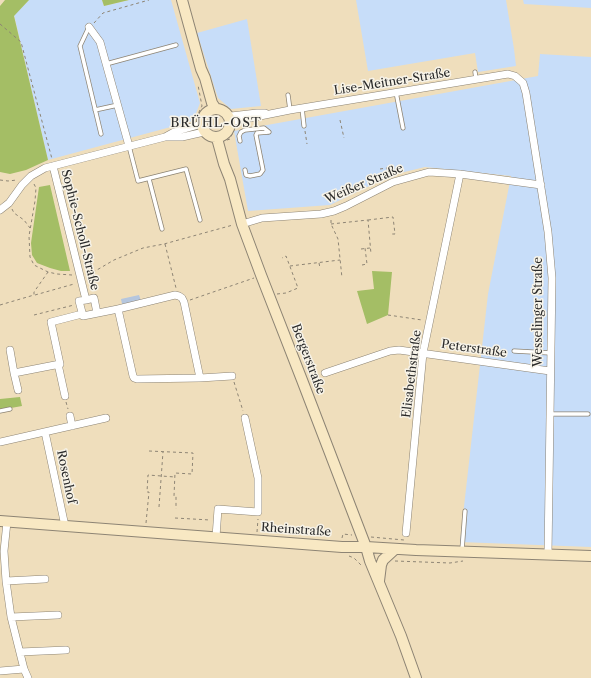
<!DOCTYPE html>
<meta charset="utf-8">
<style>
body{margin:0}
canvas{display:block;background:#efdebc}
</style>
<canvas width="591" height="678"></canvas>
<script>
const c = document.querySelector('canvas').getContext('2d');
c.lineJoin = 'round';
function paint(path, color) {
  c.fillStyle = color;
  c.fill(path, 'evenodd');
}
function shape(rows) {
  const path = new Path2D();
  for (const r of rows) {
    if (r.length === 3) {
      path.moveTo(r[0] + r[2], r[1]);
      path.arc(r[0], r[1], r[2], 0, 2 * Math.PI);
      continue;
    }
    path.moveTo(r[0], r[1]);
    for (let i = 2; i < r.length; i += 2) path.lineTo(r[i], r[i + 1]);
  }
  return path;
}
function stroke(path, color, width, dash) {
  c.strokeStyle = color;
  c.lineWidth = width;
  c.lineCap = dash ? 'butt' : 'round';
  c.setLineDash(dash || []);
  c.stroke(path);
}
function label(font, color, halo, rows, align = 'center') {
  c.font = font + ' "Libre Caslon Text",serif';
  c.lineWidth = 3;
  c.setLineDash([]);
  c.textBaseline = 'middle';
  c.strokeStyle = halo;
  c.fillStyle = color;
  for (const [text, x, y, turn = 0] of rows) {
    c.save();
    c.translate(x, y);
    c.rotate((+turn || 0) * Math.PI / 180);
    c.textAlign = isNaN(turn) ? turn : align;
    if (halo) c.strokeText(text, 0, 0);
    c.fillText(text, 0, 0);
    c.restore();
  }
}
paint(shape([
 [29,0,102,0,104,6,129,0,171,0,200,103,193,121,48,160,14,15],
 [356,0,506,0,514,49,516,66,478,72,475,53,368,71],
 [523,0,591,0,591,8,524,4],
 [247,19,261,106,231,109,218,98,197,33],
 [540,54,591,57,591,547,460,542,488,294,511,176,425,167,392,175,330,205,248,211,234,131,538,76]
]), '#c7ddf9');
paint(shape([
 [139,295,141,301,122,304,121,299]
]), '#b5c6de');
paint(shape([
 [5,0,29,0,14,16,48,160,26,170,10,174,0,172,0,6],
 [102,0,129,0,104,6],
 [50,185,70,271,61,271,50,268,37,263,32,255,31,243,39,187],
 [372,271,392,272,388,315,367,324,357,291,374,289],
 [20,397,22,406,0,410,0,399]
]), '#a4be65');
const lane = shape([
 [89,27,80,46,101,134],
 [106,64,176,45],
 [475,72,476,79],
 [396,92,403,128],
 [288,95,290,110],
 [302,108,304,126],
 [95,110,118,105],
 [240,141,239,136,241,132,245,130,264,128,269,132],
 [129,146,138,181,186,169,200,220],
 [245,170,246,175,250,176,260,174,263,170,256,135,257,133,269,132],
 [149,179,162,229],
 [514,351,551,353],
 [0,411,10,409],
 [550,414,588,414],
 [462,550,465,511]
]);
const street = shape([
 [89,27,100,42,129,146],
 [227,115,231,116,257,113,265,113],
 [202,124,174,132,165,137,182,137,204,132],
 [230,124,235,121,290,110,508,74,515,76,523,83,526,93,548,232,552,278,548,554],
 [53,166,86,300,94,298,97,313],
 [0,210,9,203,22,185,31,176,45,168,165,137],
 [242,224,262,218,321,214,334,211,346,206,393,182,429,172,460,174,541,185],
 [86,300,79,301,83,316,118,309,133,376,134,378,137,379,200,378,232,376],
 [118,309,175,295,179,296,182,298,184,302,200,378],
 [10,350,14,373,60,364,51,322,82,314],
 [58,364,65,396],
 [14,373,18,390],
 [325,373,390,351,399,350,550,371],
 [70,416,72,426],
 [45,432,65,526],
 [0,442,106,418],
 [7,522,4,551,6,581,11,617,24,669,28,678],
 [406,533,423,353,460,174],
 [216,537,218,509,258,512,258,478,245,418],
 [6,581,45,579],
 [11,617,58,615],
 [20,652,66,650],
 [0,671,24,669]
]);
const secondary = shape([
 [182,0,201,69,205,78,212,103,216,109],
 [216,123,14],
 [216,137,218,142,224,164,230,179,242,224,261,275,302,380,366,547,370,561,401,636,416,678],
 [0,521,342,547,366,547,416,550,591,556],
 [379,581,381,565,383,560,395,549]
]);
stroke(lane, '#8d8474', 5);
stroke(street, '#8d8474', 8);
stroke(secondary, '#8d8474', 12);
stroke(shape([
 [94,23,103,13,149,0],
 [0,24,21,42,52,159],
 [196,118,202,106,198,85],
 [340,120,344,138],
 [305,131,307,144],
 [227,140,230,139,234,130],
 [380,169,387,168,388,173,390,173,390,176],
 [0,180,8,181,17,180],
 [34,184,36,188,35,201,29,236,30,257,34,265,48,272,57,274,72,275],
 [12,209,14,213,24,220,30,228],
 [331,220,331,224,338,239,342,278],
 [368,220,393,217,395,234,390,234],
 [331,224,368,220,371,254],
 [165,244,176,288],
 [361,249,370,248],
 [319,263,320,268],
 [362,265,367,264,365,248],
 [290,266,340,260],
 [87,274,90,274,114,260,143,248,164,244,233,225],
 [277,294,286,293,298,288,286,256,282,258],
 [35,295,74,284],
 [190,300,254,278],
 [0,305,34,295,34,292,48,272],
 [34,315,74,305],
 [388,315,422,320],
 [311,378,319,375],
 [234,382,243,411],
 [66,402,68,409],
 [149,451,193,453,192,474,175,473,174,496,176,496,176,509],
 [159,507,163,452],
 [175,518,210,520],
 [146,523,149,492,147,492,148,475,175,477],
 [257,532,258,519],
 [371,537,404,540],
 [342,538,343,534,352,535],
 [349,556,354,558,362,566],
 [395,561,450,563,463,561]
]), '#8d8474', 1, [3, 3]);
stroke(lane, '#fff', 3.5);
stroke(street, '#fff', 7);
stroke(secondary, '#f8e8c3', 10);
label('12px', '#2b2b2b', '#f7f3e8', [
 ["Lise-Meitner-Straße",392,82,-9],
 ["Weißer Straße",364,184,-23],
 ["Sophie-Scholl-Straße",80,230,76],
 ["Wesselinger Straße",539,312,-90],
 ["Peterstraße",474,349,8],
 ["Bergerstraße",308,359,69],
 ["Elisabethstraße",412,374,-83],
 ["Rosenhof",66,477,78],
 ["Rheinstraße",296,530,4]
]);
c.letterSpacing = '1px';
label('13px', '#2b2b2b', '#f7f3e8', [
 ["BRÜHL-OST",216,123]
]);
c.letterSpacing = '0px';
</script>
